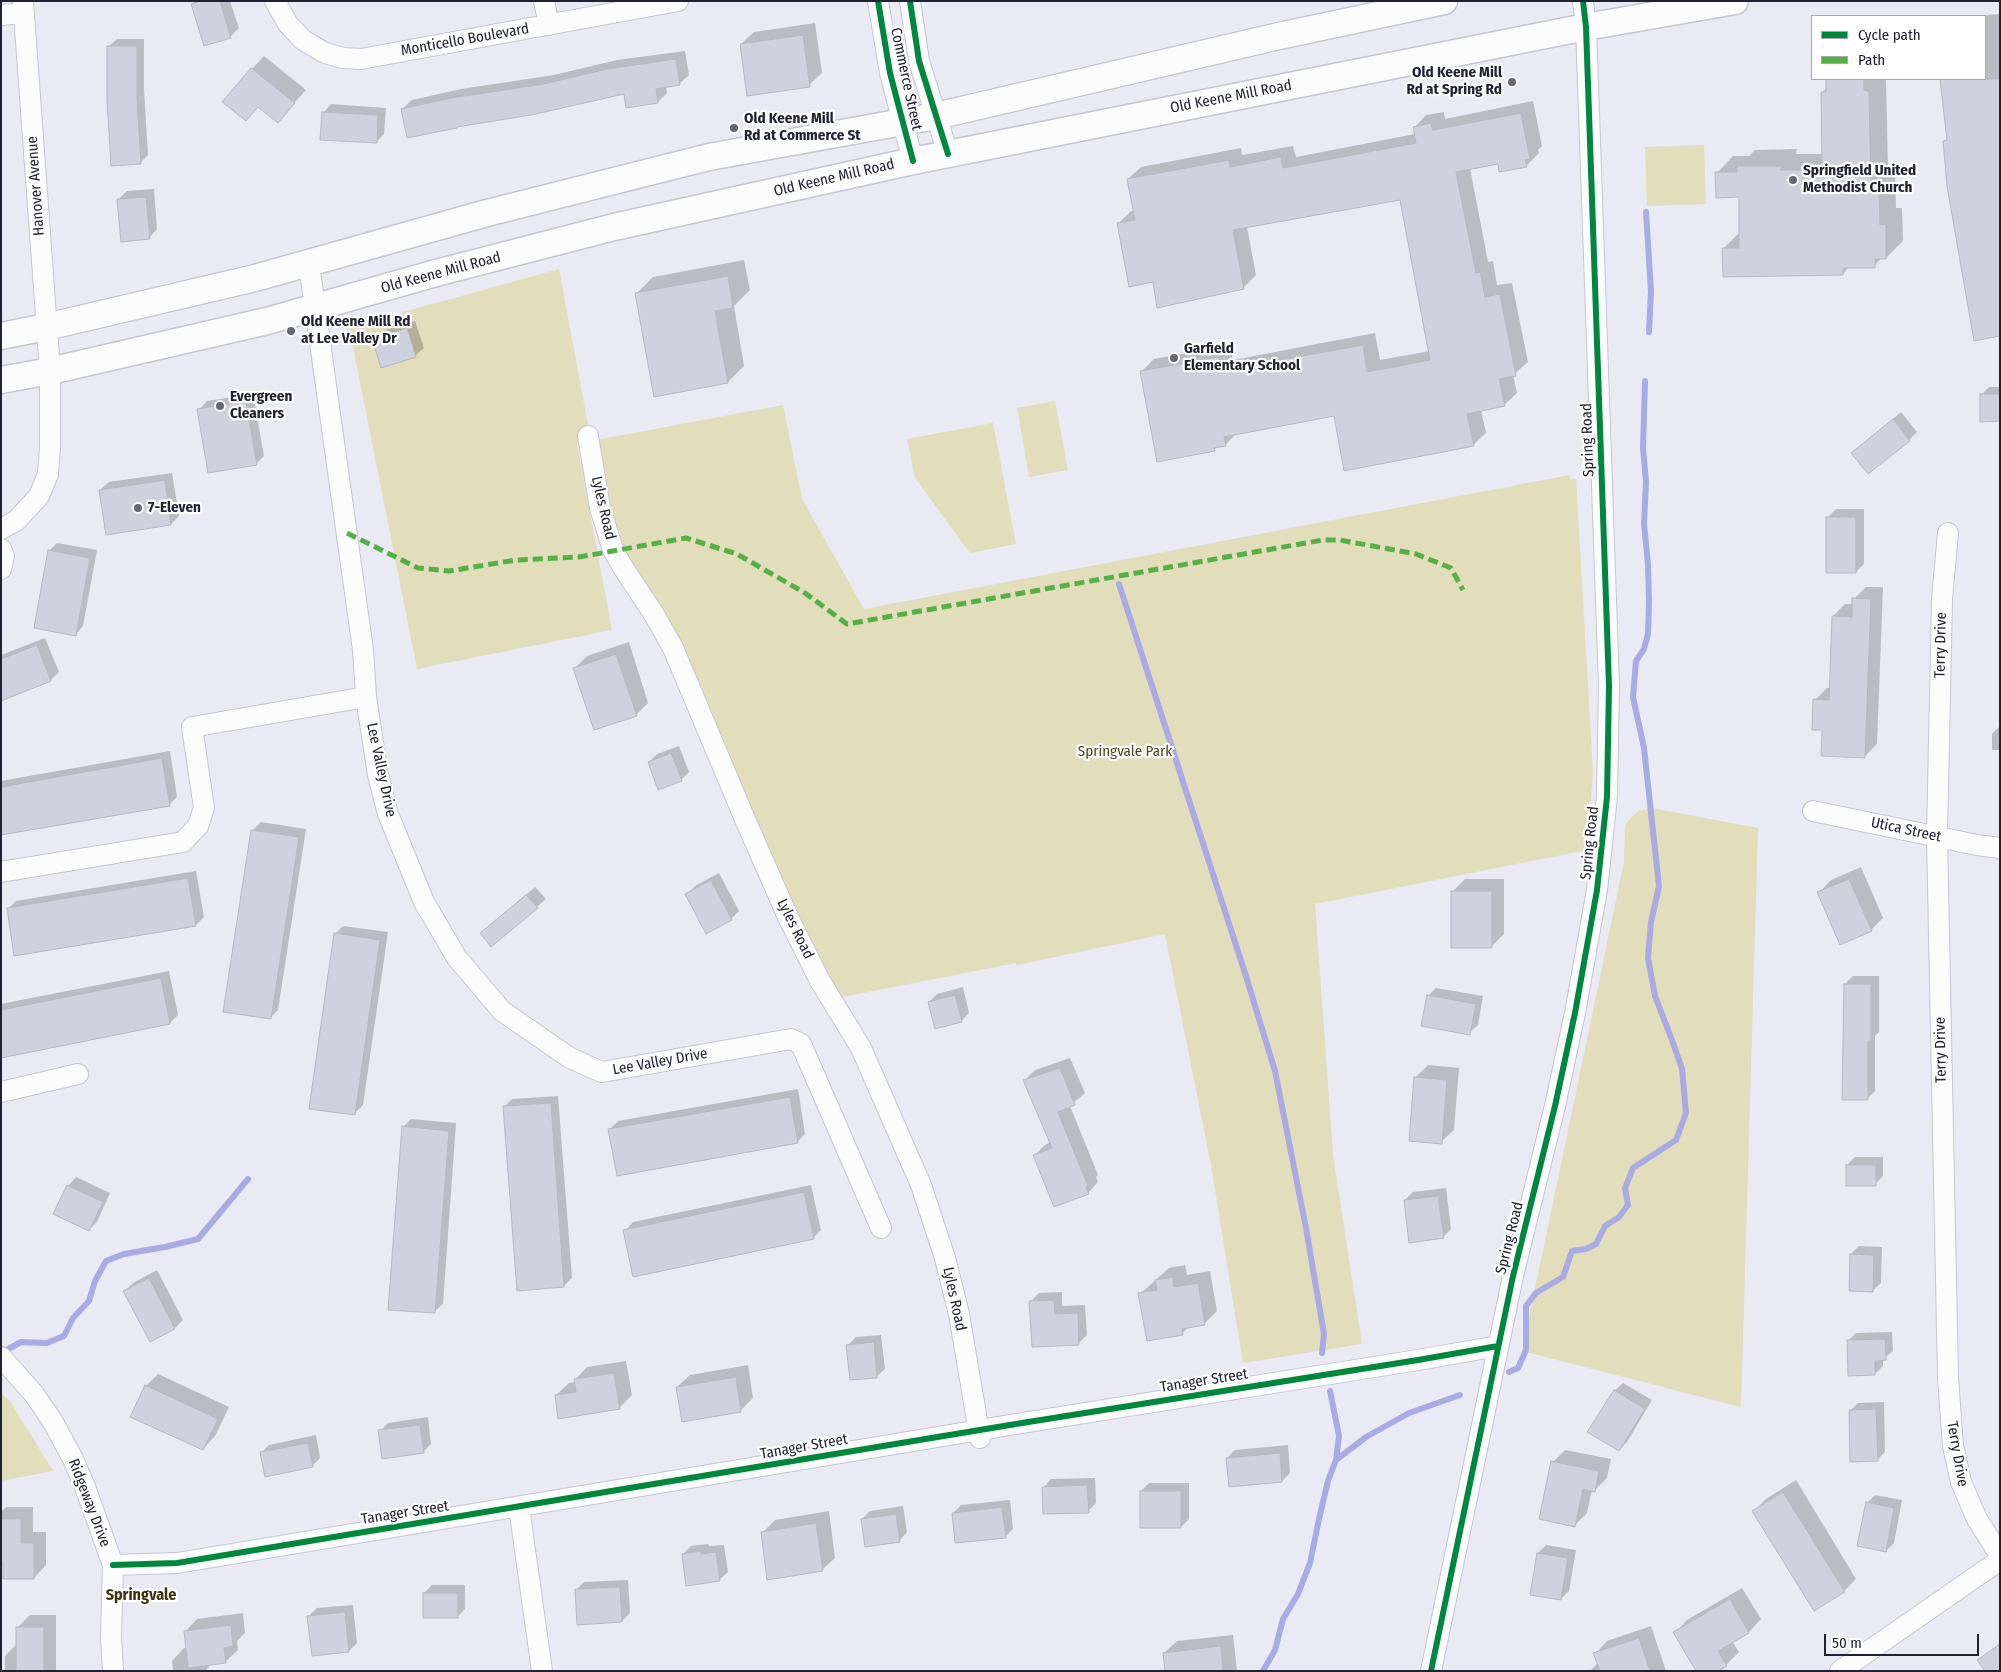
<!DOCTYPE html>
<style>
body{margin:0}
#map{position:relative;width:2001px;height:1672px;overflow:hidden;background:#e9eaf4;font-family:"Fira Sans Condensed",sans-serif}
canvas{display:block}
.frame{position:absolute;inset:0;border:2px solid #202132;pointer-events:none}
.legend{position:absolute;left:1811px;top:15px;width:175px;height:65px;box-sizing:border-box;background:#fff;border:1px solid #a6a6ad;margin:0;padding:6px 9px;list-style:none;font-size:15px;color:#202132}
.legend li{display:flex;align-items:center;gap:10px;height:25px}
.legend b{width:25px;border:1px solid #a6a6ad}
.scale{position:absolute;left:1824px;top:1634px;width:155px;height:22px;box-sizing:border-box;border:2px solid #202132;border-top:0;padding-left:6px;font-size:15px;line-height:18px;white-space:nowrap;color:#202132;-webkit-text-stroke:4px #fff;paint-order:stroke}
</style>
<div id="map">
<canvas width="2001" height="1672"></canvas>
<div class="frame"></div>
<ul class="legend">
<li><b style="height:6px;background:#00873e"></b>Cycle path</li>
<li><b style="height:6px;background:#55b146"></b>Path</li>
</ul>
<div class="scale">50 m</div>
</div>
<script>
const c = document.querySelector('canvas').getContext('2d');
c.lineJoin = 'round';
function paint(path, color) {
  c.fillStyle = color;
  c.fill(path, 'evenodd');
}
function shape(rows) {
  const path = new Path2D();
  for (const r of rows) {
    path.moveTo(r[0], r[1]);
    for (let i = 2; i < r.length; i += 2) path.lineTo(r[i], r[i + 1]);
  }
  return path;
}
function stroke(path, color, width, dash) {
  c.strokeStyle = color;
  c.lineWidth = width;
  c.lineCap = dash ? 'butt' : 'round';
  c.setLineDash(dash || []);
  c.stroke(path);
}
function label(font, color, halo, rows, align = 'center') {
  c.font = font + ' "Fira Sans Condensed",sans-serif';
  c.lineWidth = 4.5;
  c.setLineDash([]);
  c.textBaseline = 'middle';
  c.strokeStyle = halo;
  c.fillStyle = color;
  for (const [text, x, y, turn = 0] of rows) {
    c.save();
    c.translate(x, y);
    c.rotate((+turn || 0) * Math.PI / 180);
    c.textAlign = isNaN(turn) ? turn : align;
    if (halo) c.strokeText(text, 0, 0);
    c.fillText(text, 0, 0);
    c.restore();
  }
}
paint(shape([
 [1704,145,1706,204,1647,206,1645,147],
 [559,269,591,441,783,405,802,499,864,609,1570,475,1570,480,1576,479,1593,772,1587,850,1315,904,1333,1155,1362,1344,1243,1363,1211,1165,1165,934,1017,965,1016,963,827,1000,664,622,613,563,591,441,577,443,612,630,417,669,349,327],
 [1055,401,1068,470,1029,477,1017,408],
 [993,423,1016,544,970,553,915,478,907,439],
 [1652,808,1758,828,1741,1407,1522,1351,1624,862,1625,828,1627,822,1638,811],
 [1,1393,10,1401,53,1471,1,1481]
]), '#e2ddbb');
paint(shape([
 [195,1,230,1,239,28,231,36,205,44,192,5],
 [2000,14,2000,335,1944,142,1948,138,1941,79,1985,79,1985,17,1987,15],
 [815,23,822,73,809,85,741,44,754,32],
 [117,39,144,39,144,89,148,155,140,163,108,47],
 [685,51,689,75,679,84,666,86,667,93,658,102,625,92,402,109,412,100,461,89,554,75,617,60],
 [264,56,306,90,278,121,259,106,246,120,252,69],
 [1827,79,1886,79,1888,171,1895,171,1896,208,1902,208,1903,241,1886,258,1882,258,1874,266,1850,266,1843,274,1723,249,1740,232,1740,196,1717,173,1733,156,1749,156,1755,150,1797,149,1796,154,1823,154,1822,93,1827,87],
 [1533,101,1542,146,1538,150,1539,153,1526,166,1499,162,1470,168,1488,262,1493,261,1497,285,1512,283,1528,362,1513,375,1517,393,1504,405,1481,410,1486,433,1473,445,1335,414,1237,433,1225,445,1218,446,1214,450,1141,372,1154,359,1230,345,1233,360,1375,333,1380,360,1430,351,1401,198,1247,227,1256,275,1243,288,1154,281,1118,224,1131,211,1134,211,1128,179,1141,167,1241,148,1242,155,1293,146,1296,157,1415,134,1414,128,1426,115,1444,112,1445,119],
 [331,104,386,108,384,134,376,142,323,113],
 [154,189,157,229,149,238,119,199,127,191],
 [744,260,750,290,734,306,744,366,728,382,636,294,653,277],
 [415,321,424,348,415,356,374,339,382,331],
 [1989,387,2000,387,2000,420,1981,395],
 [253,394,264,456,256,464,199,410,207,401],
 [1901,412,1917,432,1909,440,1853,453],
 [172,473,179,516,171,524,100,490,109,482],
 [1836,509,1864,509,1864,564,1856,572,1828,517],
 [57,543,97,550,83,626,75,635,49,551],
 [1866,587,1883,587,1877,744,1865,756,1823,729,1815,700,1827,688,1831,688,1833,616,1845,604,1853,604,1854,599],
 [45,638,59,672,51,680,1,700,1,655],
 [629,642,648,703,636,715,575,668,587,656],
 [2000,726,2000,750,1992,750,1992,734],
 [679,746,689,772,681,780,649,762,657,754],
 [170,751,177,797,169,805,1,833,1,781],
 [261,822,306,829,278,1010,270,1018,252,831],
 [1861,867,1883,918,1871,930,1819,893,1831,880],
 [196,871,204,917,196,925,8,909,16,901],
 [719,873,739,911,731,919,687,894,695,886],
 [1465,879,1504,879,1504,934,1491,947,1452,892],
 [535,887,546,899,491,946,481,933],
 [343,926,388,932,363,1105,355,1113,335,934],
 [169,971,178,1015,170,1023,1,1057,1,1004],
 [1853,976,1879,976,1879,1032,1875,1036,1875,1091,1867,1099,1845,984],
 [963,987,969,1013,961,1021,929,1002,937,994],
 [1436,988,1483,996,1478,1025,1469,1033,1428,996],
 [1070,1058,1085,1093,1070,1106,1098,1175,1096,1177,1098,1182,1088,1193,1035,1155,1045,1145,1051,1142,1025,1080,1035,1070],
 [1428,1065,1459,1068,1454,1130,1441,1142,1415,1078],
 [798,1089,805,1134,797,1142,610,1129,618,1121],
 [558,1096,572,1278,564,1286,504,1107,512,1099],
 [411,1119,456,1123,443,1304,434,1312,403,1127],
 [1855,1157,1883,1157,1883,1176,1875,1184,1847,1165],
 [76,1177,110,1193,97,1222,89,1230,68,1186],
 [811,1185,821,1230,813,1238,625,1231,633,1222],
 [1446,1188,1451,1229,1443,1237,1405,1200,1413,1192],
 [1859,1246,1882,1247,1881,1283,1872,1291,1851,1254],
 [1185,1265,1187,1275,1210,1271,1217,1311,1204,1324,1189,1327,1182,1333,1140,1294,1169,1268],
 [157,1270,183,1320,175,1328,150,1340,125,1291,133,1283],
 [1062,1292,1062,1306,1085,1305,1087,1335,1079,1343,1031,1301,1039,1293],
 [1892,1332,1893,1351,1883,1359,1883,1366,1875,1374,1848,1341,1856,1333],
 [881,1335,885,1369,876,1377,848,1345,856,1337],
 [626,1361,632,1395,619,1408,556,1395,569,1383,576,1382,575,1380,587,1367],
 [748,1365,753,1398,741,1410,683,1420,677,1387,690,1375],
 [158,1374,229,1407,215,1436,203,1449,146,1386],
 [1623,1383,1652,1400,1627,1442,1619,1450,1614,1391],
 [1884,1402,1885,1452,1877,1460,1850,1411,1858,1403],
 [428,1417,431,1444,423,1452,380,1431,388,1423],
 [316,1435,320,1458,312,1466,261,1453,269,1445],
 [1288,1445,1290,1473,1282,1481,1227,1458,1235,1450],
 [1565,1450,1611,1459,1607,1478,1595,1490,1592,1490,1587,1513,1574,1526,1553,1462],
 [1095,1478,1096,1503,1088,1511,1043,1488,1051,1479],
 [1796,1480,1856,1579,1844,1591,1754,1511,1766,1499],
 [1149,1483,1189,1483,1189,1519,1181,1527,1141,1491],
 [1875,1495,1902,1500,1894,1543,1886,1551,1867,1503],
 [1010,1500,1013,1529,1005,1537,953,1513,961,1505],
 [903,1506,907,1532,899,1541,862,1519,870,1511],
 [6,1507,33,1507,33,1532,46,1532,46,1565,34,1578,5,1563,1,1563,1,1512],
 [829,1511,835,1558,822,1570,762,1533,775,1520],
 [708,1544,709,1546,724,1545,728,1572,719,1580,683,1554,691,1546],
 [1546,1545,1576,1550,1569,1591,1561,1599,1538,1553],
 [628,1580,630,1613,622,1621,576,1590,584,1582],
 [432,1585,465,1585,465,1609,457,1617,424,1593],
 [1742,1588,1761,1619,1749,1632,1732,1641,1739,1652,1726,1665,1675,1633,1687,1620],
 [353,1605,357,1643,349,1651,309,1616,317,1608],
 [243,1613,245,1633,237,1641,238,1650,225,1662,208,1664,209,1667,205,1671,173,1671,172,1661,184,1648,187,1648,185,1632,197,1619],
 [30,1615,56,1615,56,1671,5,1671,5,1656,17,1644,17,1628],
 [1651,1626,1666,1671,1590,1671,1598,1663,1595,1654,1607,1641],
 [1233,1635,1237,1671,1166,1671,1164,1653,1177,1641],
 [2000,1643,2000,1671,1979,1660]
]), '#0003');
stroke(shape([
 [1646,212,1651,291,1649,332],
 [1119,584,1245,973,1275,1071,1306,1228,1324,1334,1322,1353],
 [1,1353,21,1342,47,1343,64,1336,73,1318,89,1301,95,1281,106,1261,124,1254,165,1247,198,1239,248,1179],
 [1509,1372,1518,1368,1526,1350,1526,1306,1536,1293,1563,1277,1572,1251,1586,1249,1596,1244,1605,1226,1619,1217,1628,1205,1625,1188,1633,1168,1676,1140,1686,1113,1682,1069,1672,1040,1655,996,1648,958,1651,922,1659,886,1644,748,1633,697,1636,661,1644,649,1648,634,1649,602,1648,565,1644,523,1646,482,1643,448,1645,381],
 [1336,1460,1366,1437,1409,1413,1460,1395],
 [1263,1671,1275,1650,1283,1619,1298,1594,1310,1563,1319,1519,1328,1481,1336,1460,1339,1436,1330,1391]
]), '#a9abe5', 6);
const building = shape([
 [200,1,220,1,231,38,204,46,191,4,200,1],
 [803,35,810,87,747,96,740,44,803,35],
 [107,46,137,46,137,98,141,164,111,166,107,100,107,46],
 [676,59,680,85,656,89,658,103,626,108,624,94,531,115,457,127,457,128,407,138,401,109,451,98,544,84,607,69,676,59],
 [251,68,295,103,278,123,258,107,246,121,222,102,251,68],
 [1826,79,1864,79,1864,90,1869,92,1871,187,1879,187,1880,225,1886,224,1886,259,1875,259,1875,268,1843,268,1843,275,1723,277,1722,248,1739,248,1739,197,1716,198,1715,172,1737,172,1737,166,1782,166,1780,170,1822,170,1821,92,1826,92,1826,79],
 [1940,79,2000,79,2000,336,1974,341,1947,186,1943,141,1947,140,1940,79],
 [322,112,378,115,377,143,320,140,322,112],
 [1521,113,1530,159,1525,160,1527,167,1499,172,1498,164,1456,172,1476,273,1480,272,1485,297,1500,294,1516,376,1499,379,1505,406,1467,414,1474,446,1344,471,1334,416,1224,437,1226,446,1214,448,1215,451,1157,462,1140,371,1218,357,1221,371,1363,345,1367,372,1430,360,1400,200,1233,230,1244,289,1157,308,1153,282,1129,287,1117,223,1135,220,1127,179,1229,160,1230,167,1281,157,1283,168,1416,143,1413,127,1431,123,1433,130,1521,113],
 [146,197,150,239,121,242,117,199,146,197],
 [728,276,733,308,715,311,728,383,654,397,635,293,728,276],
 [407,328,416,357,381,368,372,339,407,328],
 [1980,394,2000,394,2000,421,1980,422,1980,394],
 [246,401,257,465,208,473,197,409,246,401],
 [1893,419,1910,441,1868,474,1851,453,1893,419],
 [165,480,171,525,106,535,99,490,165,480],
 [1826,517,1856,517,1856,573,1826,573,1826,517],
 [48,550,90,558,76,636,34,628,48,550],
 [1852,598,1871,599,1865,758,1821,756,1822,730,1812,730,1813,699,1829,700,1832,616,1852,617,1852,598],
 [37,645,51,681,1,701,1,659,37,645],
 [616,654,637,716,594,730,573,668,616,654],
 [671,753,682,781,658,790,648,762,671,753],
 [162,758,170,806,1,835,1,787,162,758],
 [251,830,299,837,271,1019,223,1012,251,830],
 [188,878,196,926,14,956,7,908,188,878],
 [1849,879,1872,931,1840,945,1817,892,1849,879],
 [711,880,732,920,706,934,685,894,711,880],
 [1451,891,1492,891,1492,948,1451,948,1451,891],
 [526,895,538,908,491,947,480,933,526,895],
 [334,933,380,940,355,1115,309,1109,334,933],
 [161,978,170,1024,1,1058,1,1010,161,978],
 [1844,984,1871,984,1871,1041,1868,1041,1868,1100,1842,1100,1844,984],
 [955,995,962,1022,935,1029,928,1002,955,995],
 [1427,995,1476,1004,1470,1035,1421,1026,1427,995],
 [1060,1068,1075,1105,1058,1112,1088,1186,1086,1187,1089,1194,1054,1207,1033,1155,1052,1148,1023,1080,1060,1068],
 [1414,1077,1447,1080,1442,1144,1409,1141,1414,1077],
 [790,1097,798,1143,617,1176,608,1129,790,1097],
 [551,1103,564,1287,517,1291,503,1106,551,1103],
 [402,1126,449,1131,435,1313,388,1310,402,1126],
 [1846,1165,1876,1165,1876,1186,1846,1186,1846,1165],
 [67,1185,103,1202,89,1231,53,1214,67,1185],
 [804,1192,814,1239,633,1277,623,1230,804,1192],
 [1438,1196,1444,1238,1409,1243,1404,1200,1438,1196],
 [1850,1254,1874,1255,1873,1292,1849,1291,1850,1254],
 [1173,1277,1174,1287,1198,1283,1205,1325,1182,1329,1183,1335,1147,1341,1138,1293,1157,1290,1155,1280,1173,1277],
 [149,1278,175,1329,150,1342,123,1291,149,1278],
 [1054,1300,1055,1314,1078,1313,1079,1345,1032,1347,1029,1301,1054,1300],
 [1885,1339,1886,1360,1875,1361,1875,1375,1848,1376,1847,1340,1885,1339],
 [874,1342,877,1378,850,1380,846,1345,874,1342],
 [614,1373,620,1409,558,1419,555,1395,576,1392,574,1379,614,1373],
 [736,1377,741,1412,682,1422,676,1387,736,1377],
 [145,1385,218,1419,203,1450,130,1417,145,1385],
 [1614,1390,1645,1409,1619,1451,1587,1432,1614,1390],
 [1876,1409,1878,1461,1850,1462,1849,1410,1876,1409],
 [420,1425,424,1453,382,1459,378,1430,420,1425],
 [308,1443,313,1467,265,1477,260,1452,308,1443],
 [1280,1453,1282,1482,1229,1487,1226,1458,1280,1453],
 [1551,1461,1599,1471,1595,1492,1583,1489,1575,1527,1539,1519,1551,1461],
 [1087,1485,1089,1513,1043,1514,1042,1487,1087,1485],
 [1140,1491,1181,1491,1181,1528,1140,1528,1140,1491],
 [1783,1492,1845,1592,1814,1611,1752,1511,1783,1492],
 [1866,1502,1894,1508,1886,1552,1857,1546,1866,1502],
 [1002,1507,1006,1538,955,1543,952,1513,1002,1507],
 [896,1514,900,1542,865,1547,861,1519,896,1514],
 [1,1519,21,1519,21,1543,34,1543,34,1579,3,1579,3,1564,1,1564,1,1519],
 [816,1523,823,1571,767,1580,761,1532,816,1523],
 [701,1551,701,1554,716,1552,720,1581,686,1586,682,1554,701,1551],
 [1537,1553,1568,1558,1561,1600,1530,1595,1537,1553],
 [620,1587,622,1622,577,1625,575,1589,620,1587],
 [423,1593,458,1593,458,1618,423,1618,423,1593],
 [1730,1599,1749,1633,1718,1651,1727,1666,1718,1671,1696,1671,1673,1632,1730,1599],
 [345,1612,349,1652,312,1656,307,1616,345,1612],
 [231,1625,233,1646,224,1648,226,1663,188,1668,184,1631,231,1625],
 [16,1627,44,1627,44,1671,16,1671,16,1627],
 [1639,1638,1650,1671,1600,1671,1593,1653,1639,1638],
 [2000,1644,2000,1671,1985,1671,1977,1660,2000,1644],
 [1221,1646,1223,1671,1165,1671,1163,1653,1221,1646]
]);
paint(building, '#cfd1df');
stroke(building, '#b6b7c4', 1);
const minor = shape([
 [275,1,288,24,303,40,325,53,343,58,361,59,678,1],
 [544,1,549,25],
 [878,1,890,73,913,161],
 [910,1,919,61,948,154],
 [1,15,24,13],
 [588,436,600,508,613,550,624,569,655,616,673,648,747,824,788,917,820,981,861,1048,921,1185,945,1258,959,1314,980,1438],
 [1,529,16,521,39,496,48,474,50,447,50,371,23,1],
 [1948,533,1942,599,1937,836,1948,1378,1953,1446,1961,1482,1977,1519,2000,1555],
 [1,549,4,556,1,569],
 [366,697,378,775,388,814,424,902,457,958,502,1011,570,1058,602,1072,791,1039,801,1044,881,1228],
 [1813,811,1977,845,2000,848],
 [1,872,183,842,198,826,204,808,192,727,366,697,363,650,309,264],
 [1,1092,78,1074],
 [1,1357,34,1394,53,1422,73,1459,85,1487,113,1565,111,1636,113,1671],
 [519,1507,542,1671],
 [113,1565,177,1563,1022,1423,1418,1360,1498,1346],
 [1431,1671,1513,1276,1555,1106,1575,1013,1597,890,1607,797,1609,686,1586,27,1583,1],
 [1840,1671,2000,1560]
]);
const major = shape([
 [1,336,46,327,255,278,487,213,709,157,936,116,1279,36,1444,1],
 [1,380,50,371,267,321,436,273,614,227,913,161,1586,27,1735,1]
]);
stroke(minor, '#c5c6d4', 22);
stroke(major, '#c5c6d4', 29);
stroke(minor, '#fcfcfd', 20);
stroke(major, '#fcfcfd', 26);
stroke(shape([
 [347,533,418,568,449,571,516,560,579,557,686,538,737,554,805,593,847,624,1323,540,1340,540,1416,554,1451,568,1463,590]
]), '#55b146', 5, [10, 5]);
stroke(shape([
 [878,1,890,73,913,161],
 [910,1,919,61,948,154],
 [113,1565,177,1563,1022,1423,1418,1360,1498,1346],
 [1431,1671,1513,1276,1555,1106,1575,1013,1597,890,1607,797,1609,686,1586,27,1583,1]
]), '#00873e', 6);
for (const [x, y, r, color] of [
 [1512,82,5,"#666776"],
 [734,128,5,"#666776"],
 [1793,180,5,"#666776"],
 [291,331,5,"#666776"],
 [1174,358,5,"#666776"],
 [220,406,5,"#666776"],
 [138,508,5,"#666776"]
]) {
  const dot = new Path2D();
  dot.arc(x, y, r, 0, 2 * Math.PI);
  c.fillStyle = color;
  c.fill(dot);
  stroke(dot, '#fff', 2);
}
label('15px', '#202132', '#fff', [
 ["Monticello Boulevard",465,40,-10],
 ["Commerce Street",906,79,78],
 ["Old Keene Mill Road",1231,97,-11],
 ["Old Keene Mill Road",834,178,-13],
 ["Hanover Avenue",36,186,-94],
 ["Old Keene Mill Road",441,273,-15],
 ["Spring Road",1588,440,-92],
 ["Lyles Road",603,508,77],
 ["Terry Drive",1941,645,-89],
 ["Lee Valley Drive",381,770,78],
 ["Utica Street",1906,830,12],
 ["Spring Road",1590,843,-84],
 ["Lyles Road",795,929,64],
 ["Terry Drive",1941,1050,-91],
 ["Lee Valley Drive",660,1062,-10],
 ["Spring Road",1510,1238,-76],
 ["Lyles Road",954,1299,78],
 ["Tanager Street",1204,1381,-9],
 ["Tanager Street",804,1447,-10],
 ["Terry Drive",1957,1454,80],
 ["Ridgeway Drive",89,1503,69],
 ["Tanager Street",405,1513,-9]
]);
label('bold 15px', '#202132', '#fff', [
 ["Old Keene Mill",1502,73,"right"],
 ["Rd at Spring Rd",1502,90,"right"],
 ["Old Keene Mill",744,119],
 ["Rd at Commerce St",744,136],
 ["Springfield United",1803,171],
 ["Methodist Church",1803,188],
 ["Old Keene Mill Rd",301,322],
 ["at Lee Valley Dr",301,339],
 ["Garfield",1184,349],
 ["Elementary School",1184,366],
 ["Evergreen",230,397],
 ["Cleaners",230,414],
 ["7-Eleven",148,508]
], 'left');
label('15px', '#4d4720', '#fff', [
 ["Springvale Park",1125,752]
]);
label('bold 16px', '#3c350b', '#fff', [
 ["Springvale",141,1596]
]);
</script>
